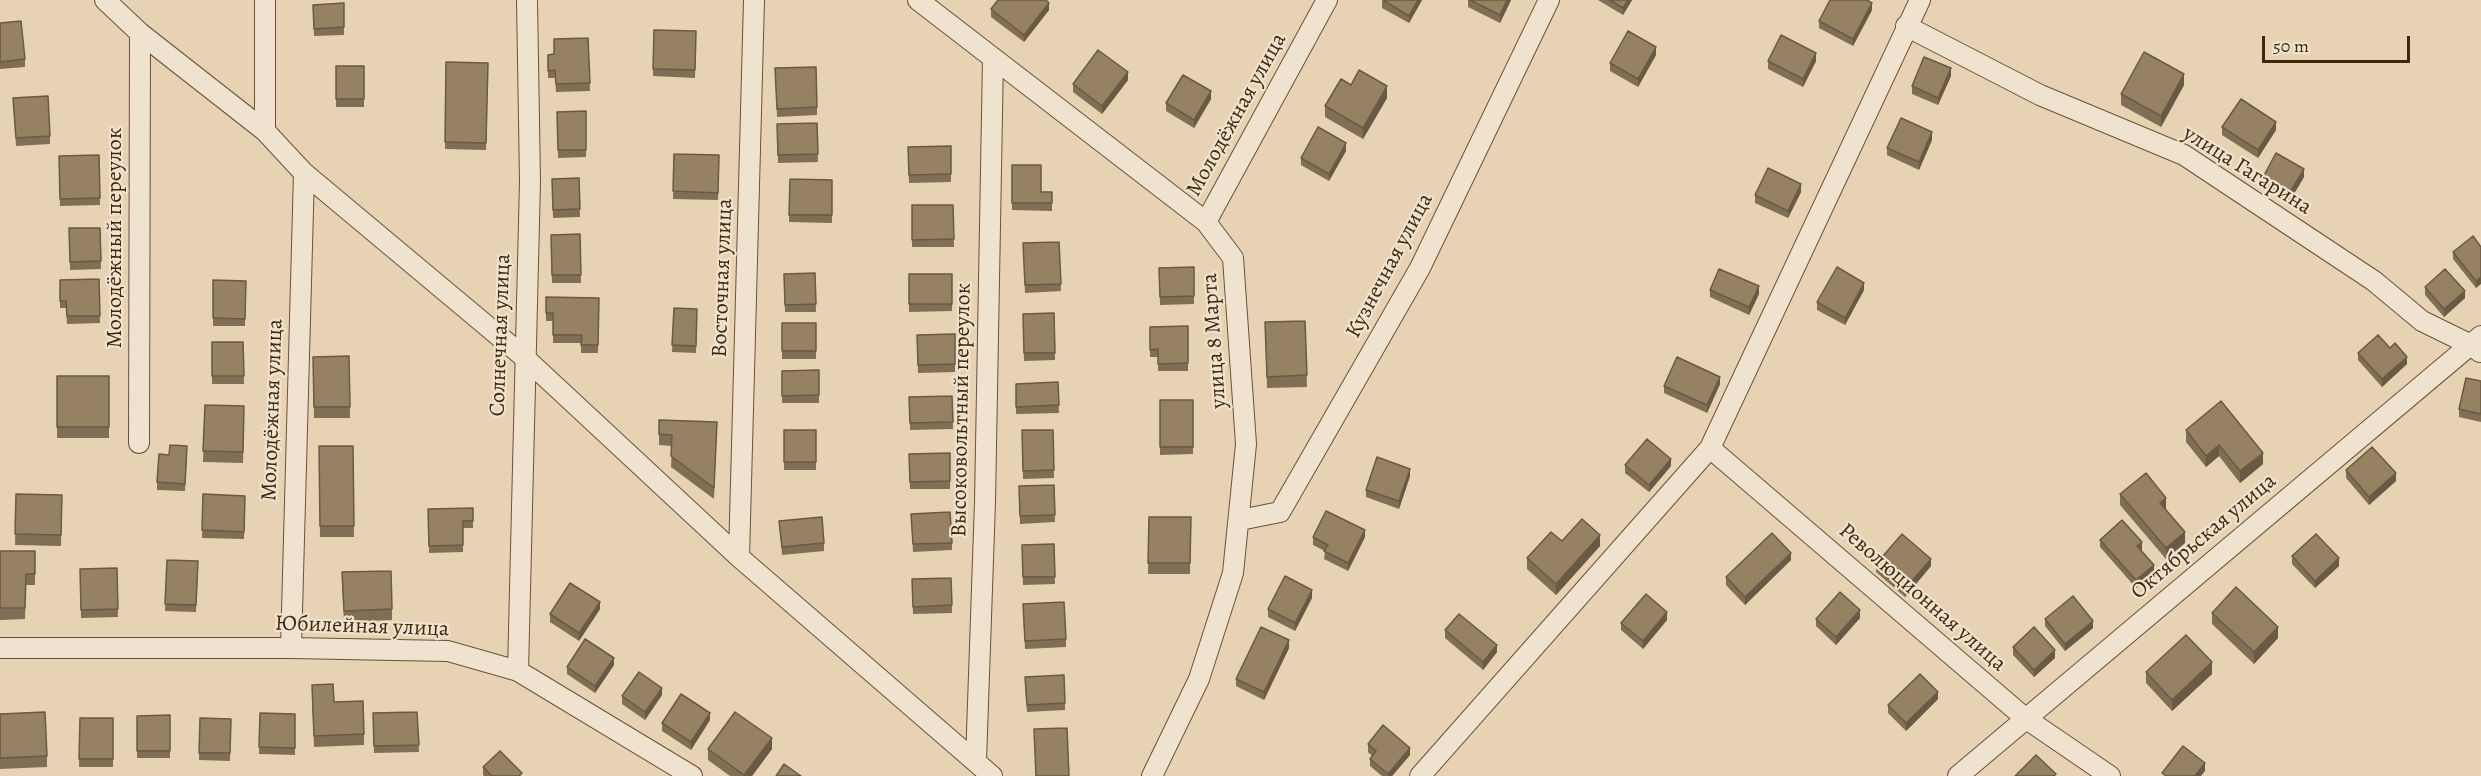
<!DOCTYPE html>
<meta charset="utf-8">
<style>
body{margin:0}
#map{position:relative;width:2481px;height:776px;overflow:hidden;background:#e7d2b3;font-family:Alegreya,serif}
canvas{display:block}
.scale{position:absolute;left:2262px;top:36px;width:148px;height:27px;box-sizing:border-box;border:3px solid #3e290d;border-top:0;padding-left:8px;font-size:18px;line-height:21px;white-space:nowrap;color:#3e290d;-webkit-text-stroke:4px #efe2ce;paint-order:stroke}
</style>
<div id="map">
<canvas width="2481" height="776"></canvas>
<div class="scale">50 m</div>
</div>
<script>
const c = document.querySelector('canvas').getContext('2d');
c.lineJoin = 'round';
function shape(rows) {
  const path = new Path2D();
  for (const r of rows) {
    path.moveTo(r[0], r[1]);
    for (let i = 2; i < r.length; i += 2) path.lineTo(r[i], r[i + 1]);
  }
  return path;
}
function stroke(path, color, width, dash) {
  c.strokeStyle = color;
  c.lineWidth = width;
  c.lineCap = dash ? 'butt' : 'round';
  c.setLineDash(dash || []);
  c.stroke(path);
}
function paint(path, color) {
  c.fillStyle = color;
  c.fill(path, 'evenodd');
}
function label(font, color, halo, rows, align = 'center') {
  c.font = font + ' Alegreya,serif';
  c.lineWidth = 4.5;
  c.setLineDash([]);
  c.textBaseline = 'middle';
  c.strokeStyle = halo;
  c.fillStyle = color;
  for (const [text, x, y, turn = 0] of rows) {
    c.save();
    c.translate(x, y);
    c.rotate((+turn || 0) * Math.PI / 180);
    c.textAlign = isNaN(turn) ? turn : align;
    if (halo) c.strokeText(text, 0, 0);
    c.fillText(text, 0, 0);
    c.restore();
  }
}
const minor = shape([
 [105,0,140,33,265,131,304,173,524,357,739,557,992,776],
 [918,0,1206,222,1233,258,1246,444,1233,573,1199,679,1152,776],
 [1906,26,2040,95,2184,155,2374,281,2422,321,2471,345,2480,352],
 [265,131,265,0],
 [1206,222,1327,0],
 [139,443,140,33],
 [1710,448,2025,718,2110,776],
 [1240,520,1280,512,1420,268,1549,0],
 [739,557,754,0],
 [0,648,291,648,448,651,518,671,692,776],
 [291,648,304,173],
 [518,671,530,181,527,0],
 [976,761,985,502,993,59],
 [1420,776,1710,448,1920,0],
 [1958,776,2481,336]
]);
stroke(minor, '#685336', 22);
stroke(minor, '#efe2ce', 20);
paint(shape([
 [1422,0,1409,23,1382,8,1382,1],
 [1468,0,1511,0,1500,23,1468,7],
 [1598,0,1632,0,1623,15],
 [313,5,344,27,344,35,314,36],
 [991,9,1049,10,1024,42,991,17],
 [1872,10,1853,46,1819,28,1819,21],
 [0,23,25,59,25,67,0,69],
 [654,30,696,31,695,78,653,76],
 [588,38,590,91,556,92,555,78,548,78,548,55,554,54],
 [1656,55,1638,87,1610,71,1610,63],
 [1768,61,1816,61,1803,87,1768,69],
 [446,62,488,63,486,150,445,149],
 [336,66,364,66,364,107,336,107],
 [775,68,817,107,817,115,777,117],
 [1951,76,1938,105,1912,94,1912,86],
 [1128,80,1102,114,1073,92,1073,84],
 [1351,85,1387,98,1363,139,1325,117,1325,106],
 [2184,85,2161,127,2121,105,2121,94],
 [13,98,50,136,50,144,16,146],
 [1211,99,1194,128,1166,111,1166,103],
 [586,111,586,157,558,158,557,112],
 [817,123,818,162,778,163,777,124],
 [2222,127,2276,130,2258,158,2222,135],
 [1932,140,1919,170,1887,155,1887,148],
 [951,146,951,182,909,183,908,147],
 [1346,151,1329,181,1301,165,1301,158],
 [674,154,719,155,718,200,673,199],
 [99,155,100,205,60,206,59,156],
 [1012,165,1041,192,1052,192,1052,211,1012,210],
 [2304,177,2289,202,2262,186,2262,179],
 [579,178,580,217,553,218,552,179],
 [790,179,832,180,832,223,789,222],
 [1801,192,1788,218,1755,203,1755,195],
 [912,205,953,205,954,247,912,247],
 [69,228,100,228,101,269,70,270],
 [580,234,581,283,552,283,551,235],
 [1059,242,1061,291,1025,293,1023,243],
 [2481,247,2476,288,2453,259,2453,252],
 [1194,267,1194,304,1160,305,1159,268],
 [815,273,816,312,785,312,784,274],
 [909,274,952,274,952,311,909,312],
 [99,279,100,323,67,324,66,308,60,308,60,280],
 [213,280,246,281,245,326,213,326],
 [2425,287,2465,298,2444,317,2425,295],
 [1710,290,1759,294,1749,315,1710,297],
 [1864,290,1845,325,1817,310,1817,302],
 [546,297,599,298,598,353,581,353,581,343,553,343,553,321,546,321],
 [674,308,697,309,696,353,672,352],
 [1054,313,1055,360,1024,361,1023,314],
 [1305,321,1307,387,1267,388,1265,322],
 [782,323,816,323,816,359,782,359],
 [1188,326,1188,371,1158,371,1158,357,1150,357,1150,327],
 [955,334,955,372,918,373,917,335],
 [212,342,243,342,244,384,212,384],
 [2390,348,2407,364,2382,387,2358,360,2358,353],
 [349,356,350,418,314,418,313,357],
 [819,370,819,403,782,403,782,371],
 [57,376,109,376,109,438,57,438],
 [2481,381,2481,422,2459,417,2459,409],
 [1058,382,1059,413,1016,414,1016,384],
 [1720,384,1707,413,1664,393,1664,386],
 [952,396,953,429,910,430,909,397],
 [1160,400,1193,400,1193,454,1160,455],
 [205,405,244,406,243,463,203,462],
 [659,420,717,422,714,499,671,467,672,446,659,445],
 [784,430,816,430,816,470,784,470],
 [1022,430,1053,430,1054,478,1023,479],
 [2186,430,2263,464,2240,483,2219,456,2206,467,2186,442],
 [319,446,353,446,354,537,320,537],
 [950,453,950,489,910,489,909,454],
 [187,454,185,491,157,490,157,482,169,455],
 [1625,465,1671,466,1649,492,1625,473],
 [2346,470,2396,481,2369,505,2346,478],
 [1410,476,1399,509,1366,497,1366,490],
 [1054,485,1055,522,1020,524,1019,486],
 [16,494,62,495,61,546,15,545],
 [203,494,245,496,244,539,202,538],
 [2120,494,2166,509,2185,543,2166,559,2120,505],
 [473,508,473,528,463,528,463,552,429,553,428,509],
 [911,514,952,543,952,550,913,552],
 [1149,517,1191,517,1190,574,1148,574],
 [779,521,824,543,824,551,782,555],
 [1313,537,1365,537,1348,571,1324,559,1325,551,1313,545],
 [2100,540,2142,550,2141,551,2154,572,2136,588,2100,547],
 [1562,541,1600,546,1556,595,1527,569,1527,558],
 [1054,544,1055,584,1023,585,1022,545],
 [0,551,35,551,35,585,26,585,25,619,0,620],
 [2292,556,2339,566,2315,588,2292,564],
 [167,560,198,561,196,612,165,611],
 [1791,560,1745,605,1726,585,1726,577],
 [1876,564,1931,566,1905,597,1876,572],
 [117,568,118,617,81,618,80,569],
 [912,579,952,605,952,613,913,614],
 [342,583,392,609,392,620,344,622],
 [1312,598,1295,631,1268,617,1268,609],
 [600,609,579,641,550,622,550,614],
 [1023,612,1066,639,1066,647,1025,649],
 [2212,613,2278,638,2254,664,2212,624],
 [1860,618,1836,645,1816,626,1816,619],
 [2045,619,2093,628,2065,651,2045,626],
 [1667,620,1643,649,1621,630,1621,623],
 [1445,630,1497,652,1483,670,1445,638],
 [2013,647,2055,658,2034,677,2013,655],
 [1289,648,1264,700,1236,686,1236,679],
 [614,665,595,693,567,674,567,667],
 [2146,672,2212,674,2172,711,2146,683],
 [1025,685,1065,703,1065,710,1027,712],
 [662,695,645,720,622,704,622,696],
 [312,696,334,702,364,734,364,745,314,747],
 [1938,699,1906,731,1888,713,1888,705],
 [417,712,419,752,374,753,373,713],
 [260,713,295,714,295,755,259,754],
 [0,714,47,756,47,767,0,769],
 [170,715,170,758,137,758,137,716],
 [80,718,113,718,113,767,79,767],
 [200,718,231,719,230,761,199,760],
 [710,720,691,750,662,731,662,723],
 [1368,744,1410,755,1392,776,1382,776,1370,766,1370,759,1372,756,1368,752],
 [708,749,772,749,752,776,730,776,708,760],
 [483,767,522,776,484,776,483,775]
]), '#816f55');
paint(shape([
 [1418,0,1422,0,1409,23,1409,16],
 [1507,0,1511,0,1500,23,1500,15],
 [1628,0,1632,0,1623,15,1623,8],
 [1049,3,1049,10,1024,42,1024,35],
 [1872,3,1872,10,1853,46,1853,39],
 [1656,47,1656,55,1638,87,1638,79],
 [1816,53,1816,61,1803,87,1803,79],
 [1951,68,1951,76,1938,105,1938,98],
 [1128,72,1128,80,1102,114,1102,106],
 [2184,74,2184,85,2161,127,2161,116],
 [1387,86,1387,98,1363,139,1363,128],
 [1211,91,1211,99,1194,128,1194,120],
 [2276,122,2276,130,2258,158,2258,150],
 [1932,132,1932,140,1919,170,1919,162],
 [1346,143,1346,151,1329,181,1329,174],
 [2304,169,2304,177,2289,202,2289,194],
 [1801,184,1801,192,1788,218,1788,211],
 [2481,277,2481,284,2476,288,2476,281],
 [1864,283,1864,290,1845,325,1845,318],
 [1759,286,1759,294,1749,315,1749,307],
 [2465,291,2465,298,2444,317,2444,309],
 [2407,357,2407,364,2382,387,2382,379],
 [1720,377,1720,384,1707,413,1707,405],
 [2219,445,2219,456,2206,467,2206,456],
 [2263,453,2263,464,2240,483,2240,471],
 [1671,459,1671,466,1649,492,1649,485],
 [1410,469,1410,476,1399,509,1399,501],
 [2396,473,2396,481,2369,505,2369,497],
 [2166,498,2166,509,2160,514,2160,503],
 [1365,530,1365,537,1348,571,1348,563],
 [2185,532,2185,543,2166,559,2166,548],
 [1600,535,1600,546,1556,595,1556,584],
 [2142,542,2142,550,2137,554,2137,546],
 [1791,553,1791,560,1745,605,1745,597],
 [2339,558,2339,566,2315,588,2315,581],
 [1931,559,1931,566,1905,597,1905,589],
 [2154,565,2154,572,2136,588,2136,580],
 [1312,590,1312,598,1295,631,1295,623],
 [600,602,600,609,579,641,579,633],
 [1860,610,1860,618,1836,645,1836,637],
 [1667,612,1667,620,1643,649,1643,641],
 [2093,621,2093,628,2065,651,2065,644],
 [2278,627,2278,638,2254,664,2254,652],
 [1289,640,1289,648,1264,700,1264,692],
 [1497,645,1497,652,1483,670,1483,662],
 [2055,650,2055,658,2034,677,2034,670],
 [614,658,614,665,595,693,595,686],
 [2212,662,2212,674,2172,711,2172,700],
 [662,688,662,695,645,720,645,712],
 [1938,692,1938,699,1906,731,1906,723],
 [710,713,710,720,691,750,691,742],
 [772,738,772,749,752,776,744,776],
 [1410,748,1410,755,1392,776,1388,776,1388,774],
 [2205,763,2205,771,2201,776,2195,776]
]), '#695a45');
const building = shape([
 [998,0,1046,0,1049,3,1024,35,991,9,998,0],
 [1383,0,1418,0,1409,16,1383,0],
 [1470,0,1507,0,1500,15,1470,0],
 [1610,0,1628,0,1623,8,1610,0],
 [1830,0,1867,0,1872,3,1853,39,1819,21,1830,0],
 [344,3,344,27,314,29,313,5,344,3],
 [21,21,25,59,0,62,0,23,21,21],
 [654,30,696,31,695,70,653,69,654,30],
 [1628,31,1656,47,1638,79,1610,63,1628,31],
 [1781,35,1816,53,1803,79,1768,61,1781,35],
 [588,38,590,83,556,84,555,70,548,71,548,55,554,54,554,39,588,38],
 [1098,50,1128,72,1102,106,1073,84,1098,50],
 [2144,52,2184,74,2161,116,2121,94,2144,52],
 [1924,57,1951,68,1938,98,1912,86,1924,57],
 [446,62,488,63,486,143,445,142,446,62],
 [336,66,364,66,364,99,336,99,336,66],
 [816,67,817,107,777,109,775,68,816,67],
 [1359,70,1387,86,1363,128,1325,106,1341,79,1351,85,1359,70],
 [1183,75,1211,91,1194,120,1166,103,1183,75],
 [48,96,50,136,16,138,13,98,48,96],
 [2241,99,2276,122,2258,150,2222,127,2241,99],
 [586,111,586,150,558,150,557,112,586,111],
 [1901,118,1932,132,1919,162,1887,148,1901,118],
 [817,123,818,154,778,155,777,124,817,123],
 [1318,127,1346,143,1329,174,1301,158,1318,127],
 [951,146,951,174,909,175,908,147,951,146],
 [2276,153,2304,169,2289,194,2262,179,2276,153],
 [674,154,719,155,718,193,673,191,674,154],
 [99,155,100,198,60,199,59,156,99,155],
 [1012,165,1041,165,1041,192,1052,192,1052,203,1012,203,1012,165],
 [1768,168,1801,184,1788,211,1755,195,1768,168],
 [579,178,580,209,553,210,552,179,579,178],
 [790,179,832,180,832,215,789,215,790,179],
 [912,205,953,205,954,239,912,240,912,205],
 [69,228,100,228,101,261,70,262,69,228],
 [580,234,581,275,552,275,551,235,580,234],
 [2473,236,2481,247,2481,277,2476,281,2453,252,2473,236],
 [1059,242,1061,284,1025,285,1023,243,1059,242],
 [1194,267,1194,296,1160,297,1159,268,1194,267],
 [1837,267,1864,283,1845,318,1817,302,1837,267],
 [1719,269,1759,286,1749,307,1710,290,1719,269],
 [2445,269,2465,291,2444,309,2425,287,2445,269],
 [815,273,816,304,785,305,784,274,815,273],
 [909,274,952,274,952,304,909,304,909,274],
 [99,279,100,316,67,316,66,301,60,301,60,280,99,279],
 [213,280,246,281,245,319,213,318,213,280],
 [546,297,599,298,598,345,581,345,582,335,553,335,553,313,546,313,546,297],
 [674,308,697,309,696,346,672,345,674,308],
 [1054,313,1055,353,1024,353,1023,314,1054,313],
 [1305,321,1307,375,1267,377,1265,322,1305,321],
 [782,323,816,323,816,351,782,351,782,323],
 [1188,326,1188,363,1158,364,1158,349,1150,350,1150,327,1188,326],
 [955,334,955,364,918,365,917,335,955,334],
 [2378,335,2390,348,2395,343,2407,357,2382,379,2358,353,2378,335],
 [212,342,243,342,244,376,212,376,212,342],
 [349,356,350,407,314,407,313,357,349,356],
 [1677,357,1720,377,1707,405,1664,386,1677,357],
 [819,370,819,395,782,396,782,371,819,370],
 [57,376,109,376,109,427,57,427,57,376],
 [2466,378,2481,381,2481,414,2459,409,2466,378],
 [1058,382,1059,405,1016,407,1016,384,1058,382],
 [952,396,953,422,910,423,909,397,952,396],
 [1160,400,1193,400,1193,447,1160,447,1160,400],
 [2221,401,2263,453,2240,471,2219,445,2206,456,2186,430,2221,401],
 [205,405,244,406,243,452,203,451,205,405],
 [659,420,717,422,714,488,671,456,672,435,659,434,659,420],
 [784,430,816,430,816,462,784,462,784,430],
 [1022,430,1053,430,1054,470,1023,471,1022,430],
 [1647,439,1671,459,1649,485,1625,465,1647,439],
 [170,445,187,446,185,484,157,482,159,454,169,455,170,445],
 [319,446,353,446,354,526,320,526,319,446],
 [2372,447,2396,473,2369,497,2346,470,2372,447],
 [950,453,950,481,910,482,909,454,950,453],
 [1377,457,1410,469,1399,501,1366,490,1377,457],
 [2146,473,2166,498,2160,503,2185,532,2166,548,2120,494,2146,473],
 [1054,485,1055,515,1020,516,1019,486,1054,485],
 [16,494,62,495,61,535,15,534,16,494],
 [203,494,245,496,244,532,202,530,203,494],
 [473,508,473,521,463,521,463,545,429,546,428,509,473,508],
 [1326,511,1365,530,1348,563,1324,551,1328,545,1313,537,1326,511],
 [950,512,952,543,913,544,911,514,950,512],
 [822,517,824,543,782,547,779,521,822,517],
 [1149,517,1191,517,1190,563,1148,563,1149,517],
 [1582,519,1600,535,1556,584,1527,558,1551,532,1562,541,1582,519],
 [2122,520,2142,542,2137,546,2154,565,2136,580,2100,540,2122,520],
 [1772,533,1791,553,1745,597,1726,577,1772,533],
 [1902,534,1931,559,1905,589,1876,564,1902,534],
 [2316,534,2339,558,2315,581,2292,556,2316,534],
 [1054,544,1055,577,1023,577,1022,545,1054,544],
 [0,551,35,551,35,574,26,574,25,608,0,608,0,551],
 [167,560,198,561,196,605,165,604,167,560],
 [117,568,118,609,81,610,80,569,117,568],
 [391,571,392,609,344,611,342,572,391,571],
 [1285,576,1312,590,1295,623,1268,609,1285,576],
 [951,578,952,605,913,607,912,579,951,578],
 [570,583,600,602,579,633,550,614,570,583],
 [2236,587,2278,627,2254,652,2212,613,2236,587],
 [1840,592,1860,610,1836,637,1816,619,1840,592],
 [1646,594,1667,612,1643,641,1621,623,1646,594],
 [2073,596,2093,621,2065,644,2045,619,2073,596],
 [1064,602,1066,639,1025,641,1023,604,1064,602],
 [1459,614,1497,645,1483,662,1445,630,1459,614],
 [1261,627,1289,640,1264,692,1236,679,1261,627],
 [2034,627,2055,650,2034,670,2013,647,2034,627],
 [2186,635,2212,662,2172,700,2146,672,2186,635],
 [585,639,614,658,595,686,567,667,585,639],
 [639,672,662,688,645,712,622,696,639,672],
 [1920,674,1938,692,1906,723,1888,705,1920,674],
 [1064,675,1065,703,1027,705,1025,677,1064,675],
 [333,684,334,702,363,701,364,734,314,736,312,685,333,684],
 [681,694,710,713,691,742,662,723,681,694],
 [45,712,47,756,0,758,0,714,45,712],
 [417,712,419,745,374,746,373,713,417,712],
 [735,712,772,738,744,775,708,749,735,712],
 [260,713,295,714,295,748,259,747,260,713],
 [170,715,170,751,137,751,137,716,170,715],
 [80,718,113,718,113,759,79,759,80,718],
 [200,718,231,719,230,753,199,753,200,718],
 [1383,725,1410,748,1388,774,1370,759,1376,751,1368,744,1383,725],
 [1067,728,1069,776,1036,776,1034,729,1067,728],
 [2183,746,2205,763,2195,776,2166,776,2162,773,2183,746],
 [500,751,522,773,519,776,492,776,483,767,500,751],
 [2036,755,2056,774,2054,776,2015,776,2036,755],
 [784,764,801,776,776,776,784,764]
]);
paint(building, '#968163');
stroke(building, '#695a45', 1.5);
label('22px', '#3e290d', '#efe2ce', [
 ["Молодёжная улица",1237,115,-61],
 ["улица Гагарина",2247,171,32],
 ["Молодёжный переулок",116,238,-90],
 ["Кузнечная улица",1390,266,-62],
 ["Восточная улица",723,278,-88],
 ["Солнечная улица",501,335,-88],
 ["улица 8 Марта",1215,341,-94],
 ["Молодёжная улица",273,410,-88],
 ["Высоковольтный переулок",962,410,-89],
 ["Октябрьская улица",2204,537,-40],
 ["Революционная улица",1922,598,41],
 ["Юбилейная улица",362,627,2]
]);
</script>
